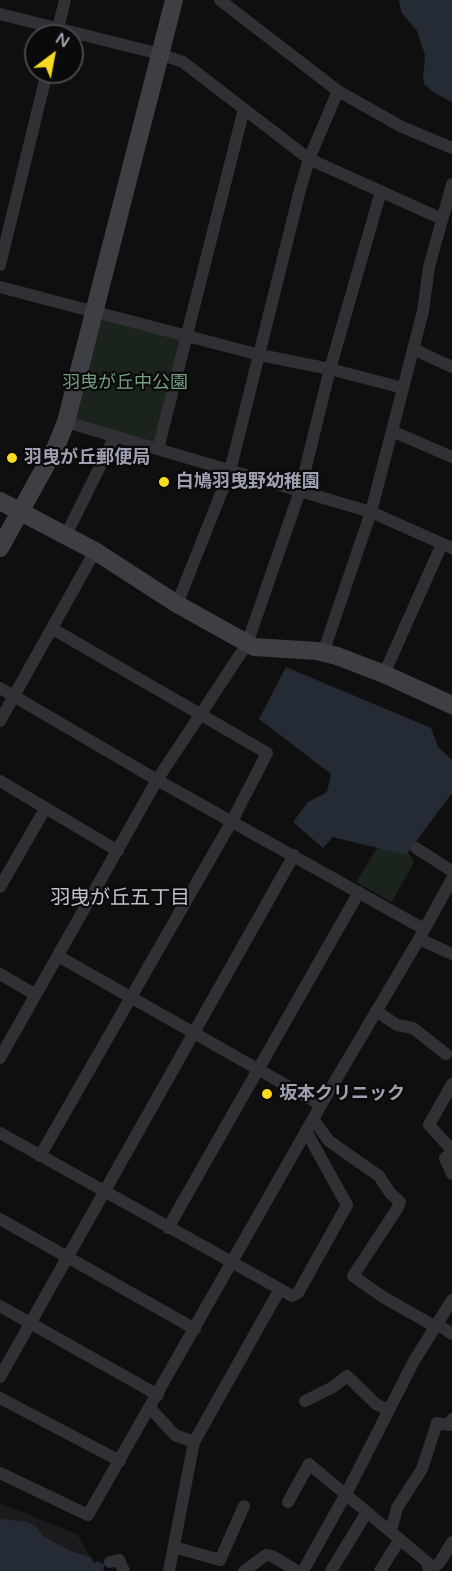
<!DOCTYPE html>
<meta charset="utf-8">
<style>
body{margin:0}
#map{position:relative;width:452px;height:1571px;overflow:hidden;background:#0f0f10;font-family:"Varela Round",sans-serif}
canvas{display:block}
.north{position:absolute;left:24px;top:24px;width:60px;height:60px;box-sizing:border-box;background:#0a0a0b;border:2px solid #46464e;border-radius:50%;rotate:32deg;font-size:16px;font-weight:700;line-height:24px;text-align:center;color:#9fa1b2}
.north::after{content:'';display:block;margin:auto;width:21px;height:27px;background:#f8db1f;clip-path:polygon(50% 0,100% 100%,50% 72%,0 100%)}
</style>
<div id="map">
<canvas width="452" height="1571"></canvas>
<div class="north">N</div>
</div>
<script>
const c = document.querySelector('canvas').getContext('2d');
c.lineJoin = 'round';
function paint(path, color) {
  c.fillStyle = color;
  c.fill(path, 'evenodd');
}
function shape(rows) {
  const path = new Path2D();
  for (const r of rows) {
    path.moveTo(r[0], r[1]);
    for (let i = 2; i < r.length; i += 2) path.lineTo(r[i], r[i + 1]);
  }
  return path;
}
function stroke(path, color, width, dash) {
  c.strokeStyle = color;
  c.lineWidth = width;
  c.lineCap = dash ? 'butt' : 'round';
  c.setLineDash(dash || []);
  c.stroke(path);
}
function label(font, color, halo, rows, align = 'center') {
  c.font = font + ' "Varela Round","Noto Sans JP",sans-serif';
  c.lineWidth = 4.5;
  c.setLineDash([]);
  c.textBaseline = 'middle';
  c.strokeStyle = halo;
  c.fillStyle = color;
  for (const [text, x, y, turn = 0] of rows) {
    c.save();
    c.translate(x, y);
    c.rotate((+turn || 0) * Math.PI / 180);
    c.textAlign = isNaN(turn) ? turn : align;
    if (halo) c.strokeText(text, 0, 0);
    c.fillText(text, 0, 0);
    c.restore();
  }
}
paint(shape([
 [0,1503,77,1534,99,1571,0,1571]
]), '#1b1b1d');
paint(shape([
 [98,318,180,339,155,443,72,419],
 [377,848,408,852,414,862,392,902,356,882]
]), '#1b231d');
paint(shape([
 [399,0,452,0,452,102,436,94,425,85,423,80,425,55,417,31,401,12],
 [286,667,431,728,438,747,452,760,452,793,406,855,333,837,323,848,293,822,308,802,327,792,331,774,259,719],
 [0,1519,28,1522,35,1526,43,1536,71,1551,92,1558,91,1560,95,1563,97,1561,105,1565,103,1569,105,1571,0,1571]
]), '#252b34');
stroke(shape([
 [220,0,338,91,402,127,452,148],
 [0,14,160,54,183,62,309,159,442,219],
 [56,36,65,0],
 [0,265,47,72],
 [0,287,260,355,330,369,403,388],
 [413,349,452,367],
 [66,422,371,512,452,548],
 [392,431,452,457],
 [158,449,244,109],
 [66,535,115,436],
 [177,604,230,471,300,190,309,159,338,91],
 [323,653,371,512,423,311,429,267,452,184],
 [384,674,442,544],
 [0,688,157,780,424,929],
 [0,721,95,551],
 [0,781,118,851],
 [416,848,452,871],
 [0,887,45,809],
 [419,939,452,954],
 [58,956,321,1105],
 [0,974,36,995],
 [376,1011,397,1025,413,1028,446,1054],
 [0,1058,157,780,247,644,300,491,330,369,381,191],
 [452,1084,429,1125,452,1150],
 [313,1119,329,1141,379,1176,390,1193,400,1202,397,1209,353,1276,383,1297,436,1327],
 [0,1133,280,1289,194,1442,169,1571],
 [452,1152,445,1158,452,1174],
 [40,1156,232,821,267,753,53,629],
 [0,1219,195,1329],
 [168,1228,359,892],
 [280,1289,292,1296,298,1293,347,1205,306,1131],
 [0,1306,158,1395],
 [437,1324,452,1334],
 [0,1377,294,855],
 [0,1398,120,1461],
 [305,1401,333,1387,347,1376,376,1404,388,1410],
 [150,1408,175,1435,194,1442],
 [0,1473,88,1515,321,1105,419,939,452,879],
 [288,1502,309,1464,427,1562,429,1571],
 [391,1531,397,1508,422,1469,437,1423,449,1425,452,1419],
 [174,1547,220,1560,244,1506],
 [110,1562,119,1560,124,1571],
 [244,1571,266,1555,272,1556,297,1571],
 [303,1571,346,1494,414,1361,452,1300],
 [331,1571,367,1512],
 [380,1571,400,1539],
 [429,1571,440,1562,452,1542]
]), '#303035', 12);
stroke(shape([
 [0,501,95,551,177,604,254,647,317,651,337,656,384,674,452,705],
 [0,548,55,449,66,422,174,0]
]), '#3e3e45', 18);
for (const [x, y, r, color] of [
 [12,458,6,"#f8db1f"],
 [164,482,6,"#f8db1f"],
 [267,1094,6,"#f8db1f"]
]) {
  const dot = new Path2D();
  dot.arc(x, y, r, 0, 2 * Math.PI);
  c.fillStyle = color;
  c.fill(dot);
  stroke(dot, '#0a0a0b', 2);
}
label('18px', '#759e80', '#0a0a0b', [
 ["羽曳が丘中公園",125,383]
]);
label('bold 18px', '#9fa1b2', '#0a0a0b', [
 ["羽曳が丘郵便局",24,458],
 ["白鳩羽曳野幼稚園",176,482],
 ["坂本クリニック",279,1094]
], 'left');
label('20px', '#c0c1ce', '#0a0a0b', [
 ["羽曳が丘五丁目",120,899]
]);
</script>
